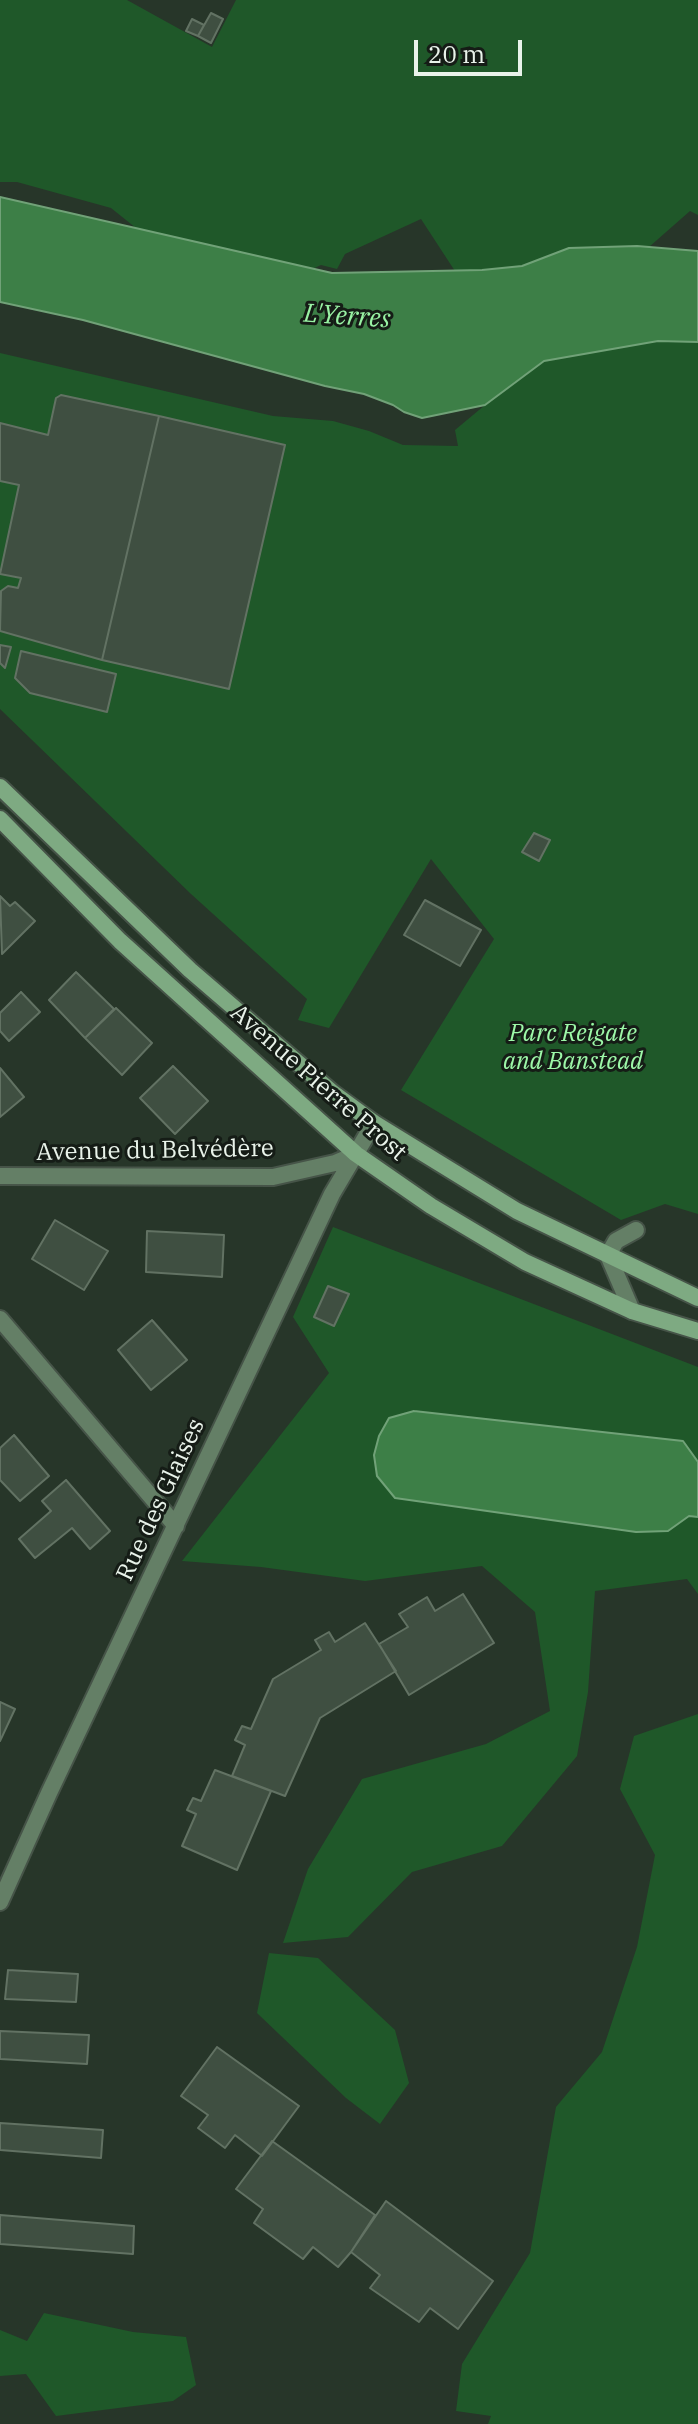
<!DOCTYPE html>
<meta charset="utf-8">
<style>
body{margin:0}
#map{position:relative;width:698px;height:2424px;overflow:hidden;background:#273629;font-family:"IBM Plex Serif",serif}
canvas{display:block}
.scale{position:absolute;left:414px;top:40px;width:108px;height:36px;box-sizing:border-box;border:4px solid #e9f3ea;border-top:0;padding-left:10px;font-size:24px;line-height:28px;white-space:nowrap;color:#e9f3ea;-webkit-text-stroke:6px #151c16;paint-order:stroke}
</style>
<div id="map">
<canvas width="698" height="2424"></canvas>
<div class="scale">20 m</div>
</div>
<script>
const c = document.querySelector('canvas').getContext('2d');
c.lineJoin = 'round';
function paint(path, color) {
  c.fillStyle = color;
  c.fill(path, 'evenodd');
}
function shape(rows) {
  const path = new Path2D();
  for (const r of rows) {
    path.moveTo(r[0], r[1]);
    for (let i = 2; i < r.length; i += 2) path.lineTo(r[i], r[i + 1]);
  }
  return path;
}
function stroke(path, color, width, dash) {
  c.strokeStyle = color;
  c.lineWidth = width;
  c.lineCap = dash ? 'butt' : 'round';
  c.setLineDash(dash || []);
  c.stroke(path);
}
function label(font, color, halo, rows, align = 'center') {
  c.font = font + ' "IBM Plex Serif",serif';
  c.lineWidth = 6;
  c.setLineDash([]);
  c.textBaseline = 'middle';
  c.strokeStyle = halo;
  c.fillStyle = color;
  for (const [text, x, y, turn = 0] of rows) {
    c.save();
    c.translate(x, y);
    c.rotate((+turn || 0) * Math.PI / 180);
    c.textAlign = isNaN(turn) ? turn : align;
    if (halo) c.strokeText(text, 0, 0);
    c.fillText(text, 0, 0);
    c.restore();
  }
}
paint(shape([
 [0,0,127,0,212,47,236,0,698,0,698,215,690,211,616,276,466,288,421,219,345,254,337,269,321,265,261,293,196,276,111,208,17,182,0,182],
 [658,341,698,342,698,1214,665,1204,621,1220,401,1090,494,939,431,859,329,1028,298,1020,307,999,191,894,0,709,0,353,273,416,333,421,369,431,403,445,458,446,455,430,485,405,544,361],
 [333,1227,698,1367,698,1594,687,1579,595,1591,588,1692,577,1756,502,1846,412,1872,348,1937,283,1943,308,1869,362,1779,486,1744,550,1711,535,1612,482,1566,365,1581,261,1567,182,1561,329,1373,293,1317],
 [698,1714,698,2424,488,2424,491,2416,456,2411,462,2364,530,2253,556,2107,602,2052,637,1947,655,1855,620,1789,634,1736],
 [269,1953,318,1958,395,2030,409,2083,380,2124,346,2098,257,2013],
 [44,2313,133,2332,186,2337,196,2385,173,2401,56,2416,26,2374,0,2376,0,2330,27,2341]
]), '#1f5829');
const water = shape([
 [0,197,332,273,482,270,522,266,569,248,637,246,698,251,698,342,658,341,544,361,485,405,422,418,404,412,393,405,364,394,325,386,83,320,0,302,0,197],
 [414,1411,683,1441,698,1462,698,1517,689,1516,668,1531,636,1532,395,1498,377,1476,374,1455,379,1436,389,1418,414,1411]
]);
paint(water, '#3d7f47');
stroke(water, '#71a278', 2);
const building = shape([
 [211,13,223,19,211,43,198,36,211,13],
 [192,19,204,25,198,36,186,31,192,19],
 [61,395,159,416,102,660,0,631,1,591,8,586,18,588,21,578,0,574,19,485,0,481,0,423,48,435,56,398,61,395],
 [159,416,285,445,229,689,102,660,159,416],
 [0,645,11,647,5,668,0,663,0,645],
 [21,651,116,674,107,712,30,693,15,678,21,651],
 [534,833,550,840,539,861,522,852,534,833],
 [0,896,10,906,15,902,35,921,2,954,0,896],
 [425,900,481,930,460,966,404,935,425,900],
 [76,972,114,1009,85,1038,49,1000,76,972],
 [21,992,40,1012,9,1041,0,1031,0,1013,21,992],
 [116,1008,152,1043,122,1075,85,1038,116,1008],
 [173,1066,208,1101,175,1134,140,1098,173,1066],
 [0,1068,24,1097,0,1117,0,1068],
 [55,1220,108,1251,84,1290,32,1259,55,1220],
 [147,1231,224,1235,222,1277,146,1272,147,1231],
 [328,1286,349,1294,334,1326,314,1317,328,1286],
 [152,1320,187,1360,151,1390,118,1350,152,1320],
 [14,1435,49,1476,20,1501,0,1480,0,1448,14,1435],
 [66,1480,110,1531,90,1549,72,1528,35,1558,19,1539,51,1511,42,1501,66,1480],
 [463,1594,494,1643,409,1695,379,1644,408,1627,399,1614,427,1597,435,1611,463,1594],
 [365,1623,396,1671,320,1718,285,1796,232,1776,245,1745,235,1740,242,1726,251,1729,273,1679,321,1650,315,1640,329,1632,335,1642,365,1623],
 [0,1702,15,1709,0,1741,0,1702],
 [215,1770,271,1791,237,1870,182,1846,196,1814,187,1810,193,1798,201,1801,215,1770],
 [8,1970,78,1974,76,2002,5,1999,8,1970],
 [0,2031,89,2035,87,2064,0,2059,0,2031],
 [217,2047,299,2106,262,2156,235,2135,225,2148,198,2128,208,2115,181,2096,217,2047],
 [0,2123,103,2130,101,2158,0,2150,0,2123],
 [272,2141,375,2215,351,2252,338,2267,313,2247,303,2259,254,2223,263,2209,236,2189,272,2141],
 [386,2201,493,2281,458,2329,430,2308,419,2322,370,2288,380,2275,351,2252,386,2201],
 [0,2215,134,2226,133,2254,0,2244,0,2215]
]);
paint(building, '#3f4f41');
stroke(building, '#627263', 2);
const lane = shape([
 [632,1311,608,1255,616,1241,636,1230]
]);
const street = shape([
 [0,1176,273,1177,335,1163,356,1154],
 [0,1319,176,1526],
 [0,1902,49,1793,332,1194,374,1123]
]);
const secondary = shape([
 [0,787,190,970,333,1093,374,1123,517,1211,698,1298],
 [0,819,120,941,356,1154,431,1206,525,1262,632,1311,698,1331]
]);
stroke(lane, '#465448', 20);
stroke(street, '#465448', 20);
stroke(secondary, '#465448', 20);
stroke(lane, '#647f66', 16);
stroke(street, '#647f66', 16);
stroke(secondary, '#7eaa82', 16);
label('italic 24px', '#9df8a8', '#151c16', [
 ["Parc Reigate",573,1034],
 ["and Banstead",573,1062]
]);
label('24px', '#e9f3ea', '#151c16', [
 ["Avenue Pierre Prost",318,1083,41],
 ["Avenue du Belvédère",155,1151,-1],
 ["Rue des Glaises",161,1500,-65]
]);
label('italic 26px', '#99f3a4', '#151c16', [
 ["L'Yerres",347,317,4]
]);
</script>
